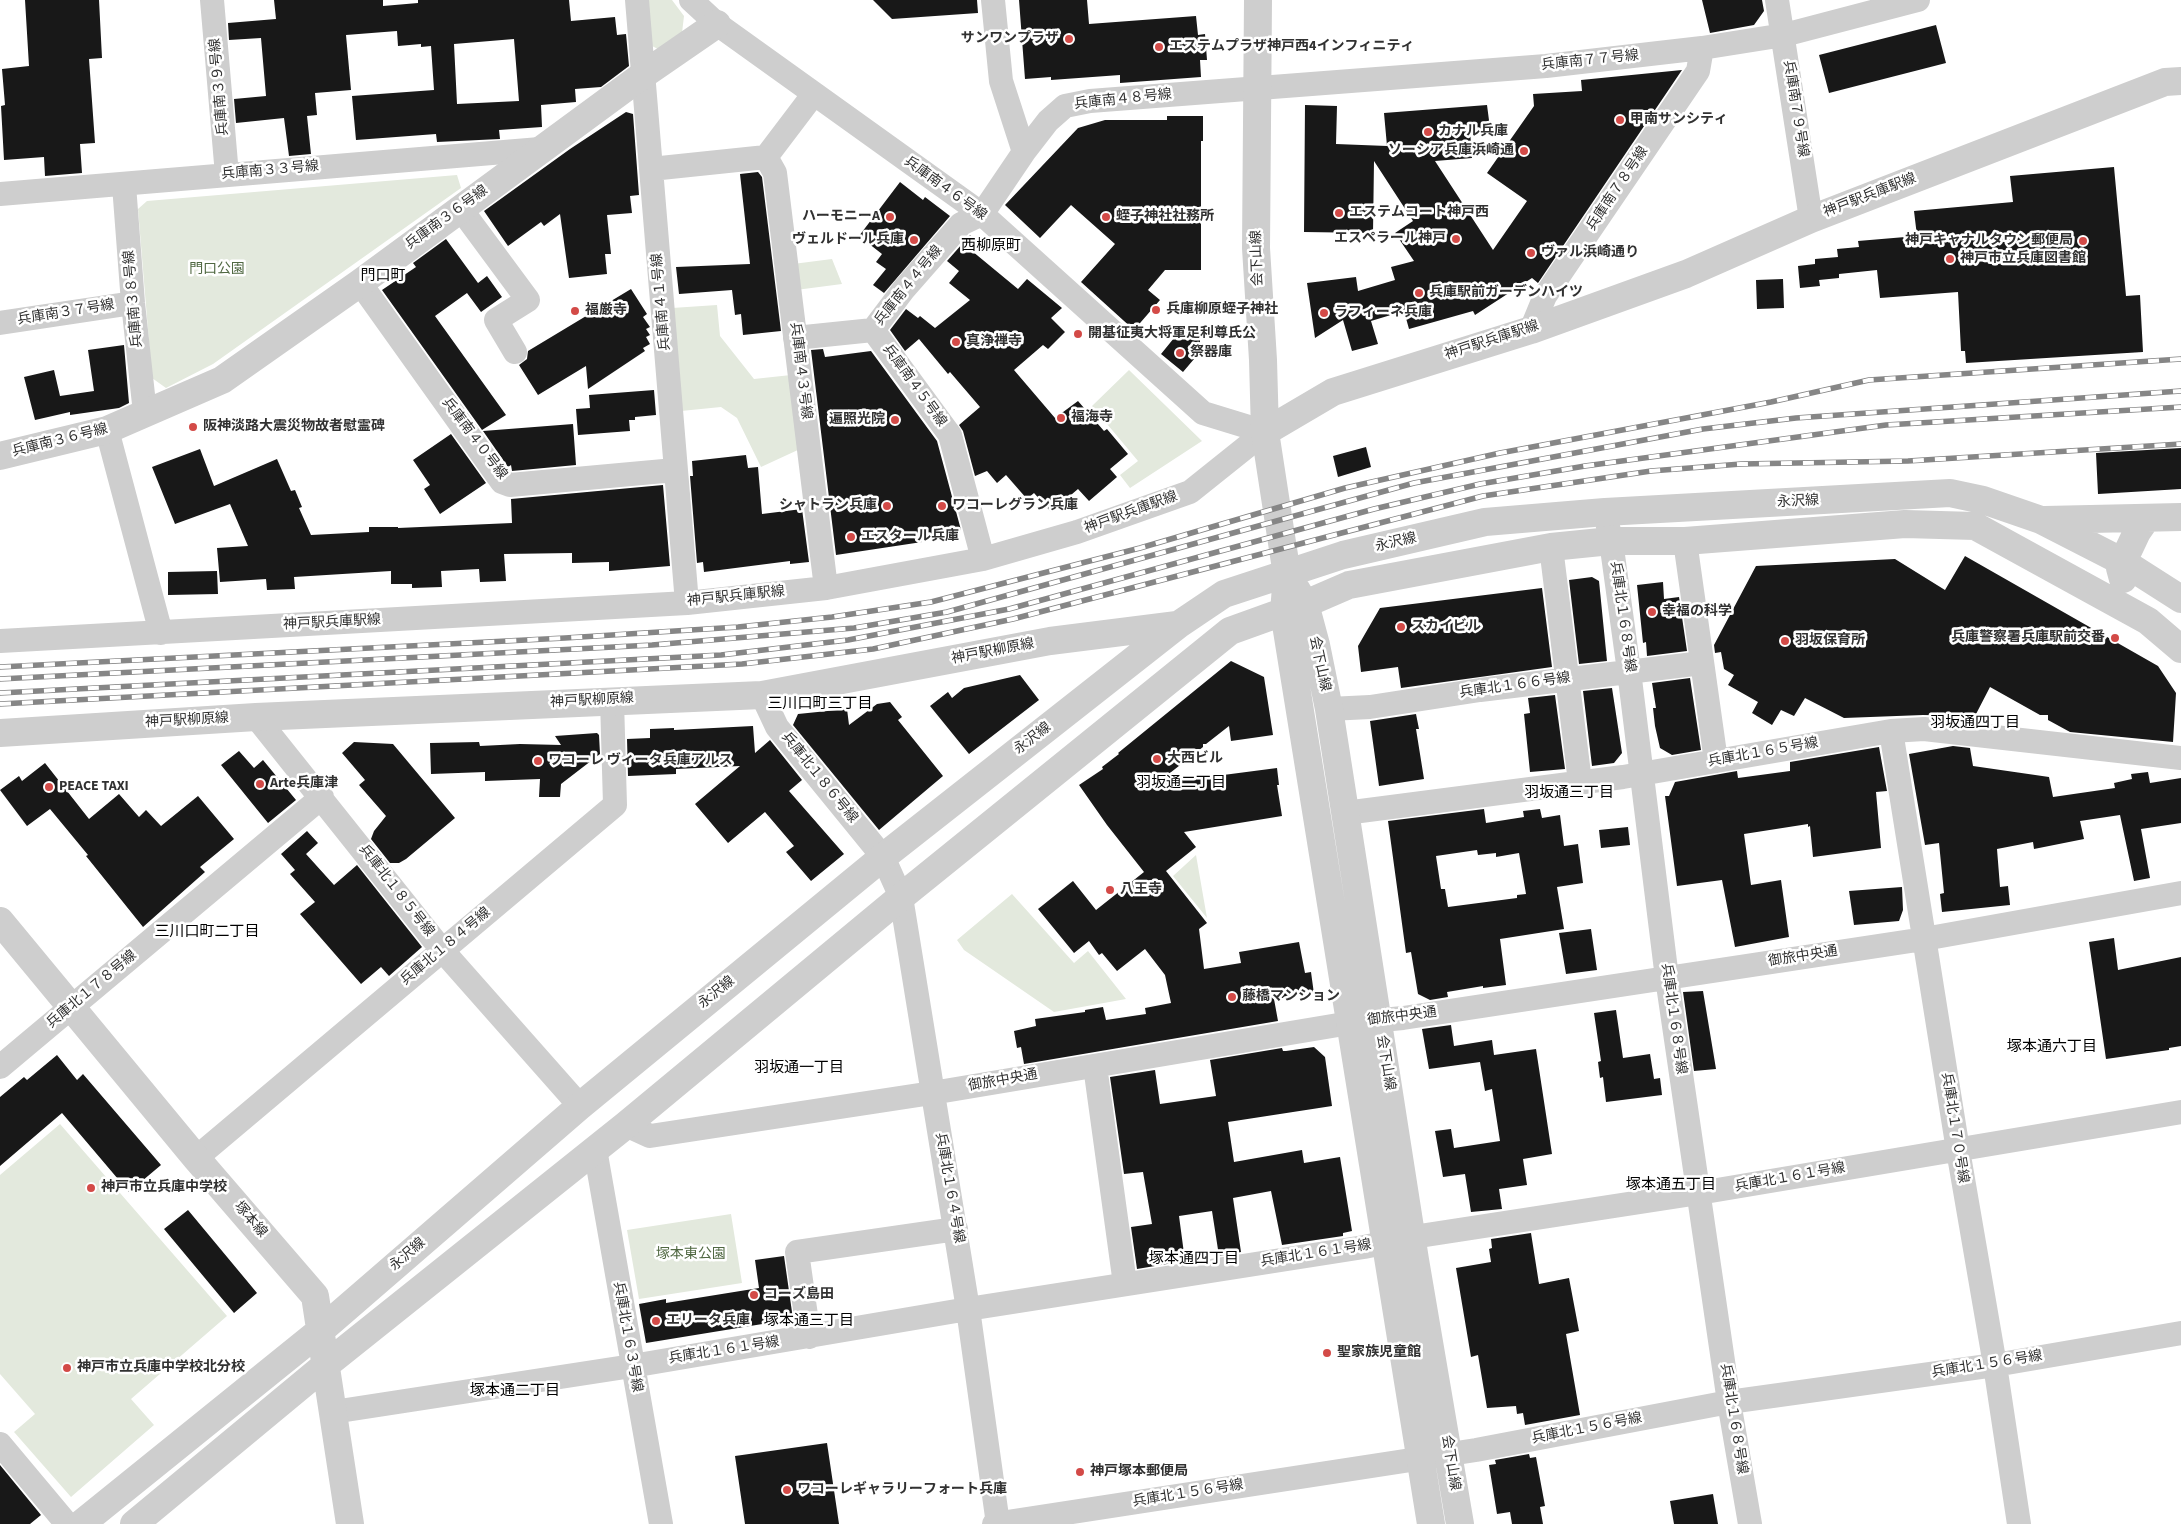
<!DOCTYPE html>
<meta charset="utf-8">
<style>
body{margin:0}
canvas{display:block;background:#fff}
</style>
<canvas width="2181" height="1524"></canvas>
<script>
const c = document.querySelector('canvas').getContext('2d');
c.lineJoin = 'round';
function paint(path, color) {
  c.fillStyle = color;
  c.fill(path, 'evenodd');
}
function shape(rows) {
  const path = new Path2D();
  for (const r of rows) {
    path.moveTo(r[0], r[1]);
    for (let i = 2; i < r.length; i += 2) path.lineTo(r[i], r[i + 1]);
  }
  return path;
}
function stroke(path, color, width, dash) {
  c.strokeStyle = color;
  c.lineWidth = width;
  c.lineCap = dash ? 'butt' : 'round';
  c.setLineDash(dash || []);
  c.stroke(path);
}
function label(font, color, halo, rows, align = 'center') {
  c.font = font + ' "Source Sans 3","Noto Sans JP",sans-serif';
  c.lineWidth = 5;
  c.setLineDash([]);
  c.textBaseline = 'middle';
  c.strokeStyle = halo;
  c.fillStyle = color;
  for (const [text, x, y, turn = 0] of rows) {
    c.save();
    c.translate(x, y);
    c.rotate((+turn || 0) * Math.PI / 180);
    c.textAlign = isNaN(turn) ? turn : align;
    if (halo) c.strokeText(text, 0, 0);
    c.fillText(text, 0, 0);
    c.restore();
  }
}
paint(shape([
 [645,0,672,0,684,16,682,33,658,49,648,44],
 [457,175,461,188,213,364,166,388,152,378,138,209,147,201],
 [832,259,842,284,796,290,793,264],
 [717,305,720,336,754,379,791,375,800,449,761,467,737,418,721,407,681,411,672,308],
 [1129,370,1202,441,1130,488,1120,475,1138,461,1092,406],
 [1196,855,1207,918,1173,876],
 [1012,894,1074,963,1088,951,1126,999,1054,1012,964,950,957,940],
 [60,1124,227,1316,131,1399,154,1425,71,1497,14,1432,35,1414,0,1374,0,1175],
 [731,1214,742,1283,639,1299,627,1230]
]), '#e3e9dd');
paint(shape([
 [25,0,99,0,102,58,89,59,95,143,80,144,82,173,45,176,44,157,4,160,1,106,5,105,2,69,29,66],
 [274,0,383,0,383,6,418,3,418,0,569,0,571,21,615,17,617,35,626,34,629,66,601,87,575,89,576,102,541,105,542,127,499,130,500,139,437,142,436,134,356,140,352,96,434,90,431,46,421,47,421,44,398,46,397,31,346,35,351,90,315,93,317,115,307,116,311,154,289,156,284,118,236,123,234,99,266,96,261,38,229,40,228,23,276,19],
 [514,39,519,101,457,104,454,44],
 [873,0,977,0,978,13,892,19],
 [1019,0,1087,0,1089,24,1196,16,1198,35,1205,34,1207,60,1200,60,1201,77,1120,83,1120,75,1051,80,1051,77,1025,79],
 [1702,0,1762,0,1764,11,1754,25,1710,33],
 [1936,25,1946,63,1829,93,1819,55],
 [1682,70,1538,283,1532,278,1475,315,1473,311,1409,329,1404,311,1371,321,1378,344,1352,351,1343,320,1315,338,1307,283,1356,277,1358,291,1395,280,1391,267,1414,261,1395,233,1413,221,1374,161,1373,233,1304,232,1305,105,1337,106,1336,144,1387,146,1384,113,1487,105,1490,128,1470,130,1472,158,1435,161,1493,250,1527,201,1487,173,1534,106,1533,94,1582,91,1581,80],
 [626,112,633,114,639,195,630,196,632,213,607,215,611,254,605,254,607,274,569,278,560,214,544,226,541,222,508,246,484,211,570,149],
 [1167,116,1203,116,1203,141,1201,141,1201,270,1165,270,1148,290,1160,300,1134,330,1081,282,1115,244,1071,205,1040,238,1005,205,1078,128,1105,120,1167,120],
 [2114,167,2126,296,2140,295,2143,352,1966,363,1965,351,1961,351,1958,292,1880,298,1877,270,1839,274,1839,278,1819,280,1820,286,1800,288,1798,266,1815,264,1815,259,1838,257,1837,249,1859,247,1858,241,1917,236,1914,211,2013,202,2010,176],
 [758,172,762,177,781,331,743,335,741,314,735,315,732,290,679,294,676,267,750,264,740,174],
 [900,182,923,200,925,197,950,216,884,293,873,285,886,269,876,262,882,254,859,236],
 [970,235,979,242,972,251,1018,289,1027,279,1062,308,1051,318,1065,332,1048,349,1043,345,1014,370,1055,418,1078,401,1104,431,1107,429,1128,454,1110,469,1117,477,1089,501,1078,489,1051,512,1034,493,1027,499,1006,475,997,483,987,471,975,476,963,431,959,425,980,407,950,372,948,374,919,339,905,351,890,330,906,309,918,318,920,316,935,328,970,300,949,283,959,271,947,261],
 [446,239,478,283,487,276,502,297,481,312,467,293,435,316,506,415,482,430,382,290,416,267,413,263],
 [1783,279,1784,308,1757,309,1756,280],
 [631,289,647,314,643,317,650,327,646,329,650,335,646,337,650,344,643,348,645,351,588,389,586,366,538,395,519,365,527,359,528,351],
 [1183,327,1200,328,1200,352,1183,372,1161,354],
 [124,345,129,403,119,408,70,415,70,412,35,420,24,377,54,370,60,396,94,391,88,350],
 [823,349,825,357,871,351,937,441,961,530,921,540,922,542,836,555,811,350],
 [654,390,656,415,635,417,635,420,629,420,630,431,578,435,576,409,590,408,589,395],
 [573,424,576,465,512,471,511,465,508,467,483,431],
 [451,434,486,483,440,514,424,489,430,485,413,460],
 [1366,447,1371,467,1338,477,1333,456],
 [2181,448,2181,489,2098,494,2096,453],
 [200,449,214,486,277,459,291,491,295,490,302,507,299,508,311,535,369,532,369,527,398,527,398,528,512,523,511,499,663,485,670,566,609,571,609,562,572,563,572,553,504,554,506,581,480,582,479,569,441,571,442,587,412,588,412,584,391,584,391,571,294,577,295,589,267,590,266,579,220,582,217,548,248,546,230,504,175,524,152,467],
 [746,455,748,468,758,467,762,514,802,509,809,562,790,564,790,561,704,572,703,562,697,563,690,476,693,476,692,461],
 [1965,556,2158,666,2176,693,2173,742,2070,732,2048,720,2048,715,2040,715,1990,687,1975,716,1923,715,1844,718,1805,698,1794,716,1781,710,1772,725,1752,713,1758,702,1728,685,1734,675,1724,669,1721,652,1715,653,1714,645,1756,566,1895,559,1945,590],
 [217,571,218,594,168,595,168,572],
 [1592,577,1599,581,1607,661,1579,664,1569,580],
 [1663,582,1664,599,1679,597,1687,651,1647,656,1646,642,1643,643,1637,585],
 [1542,588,1552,667,1401,688,1398,667,1361,672,1358,646,1380,608],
 [1231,661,1264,677,1273,735,1231,741,1229,726,1206,744,1203,744,1203,747,1156,784,1208,774,1208,777,1277,768,1279,785,1277,785,1282,816,1184,832,1196,847,1166,871,1207,923,1199,929,1204,969,1241,963,1239,952,1299,942,1305,973,1311,972,1314,994,1274,999,1278,1021,1024,1064,1021,1047,1017,1048,1014,1031,1036,1026,1035,1019,1085,1012,1085,1010,1103,1007,1106,1020,1146,1014,1145,1008,1171,1003,1165,975,1145,949,1117,971,1102,953,1099,955,1089,941,1074,953,1038,909,1073,881,1096,910,1144,872,1107,825,1079,785,1103,769,1102,767,1119,754,1118,753],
 [1020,675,1039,700,969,754,930,706,948,692,952,698,964,688],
 [1690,678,1701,750,1672,755,1660,748,1655,726,1653,708,1656,708,1652,683],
 [1612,688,1622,753,1614,763,1592,766,1583,691],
 [1555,695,1565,769,1530,772,1524,714,1530,713,1528,698],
 [890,702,902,717,898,720,943,776,879,830,793,725,798,714,847,709,849,725,877,704],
 [1416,714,1419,729,1416,729,1424,779,1379,786,1370,721],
 [753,726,755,753,770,740,802,780,789,791,844,854,811,881,786,852,794,846,765,812,728,843,695,804,740,766,676,769,676,774,628,776,627,739,650,738,650,729,674,728,674,730],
 [597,733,599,735,600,754,561,784,560,797,539,797,540,779,485,781,485,772,431,774,430,743,479,742,480,746,520,744,561,745,555,736],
 [354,742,393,744,455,818,406,859,399,863,390,863,371,839,374,831,386,816,359,785,365,780,342,753],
 [1953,746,1970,748,1973,766,2049,777,2053,797,2115,788,2114,783,2132,779,2131,774,2148,772,2150,783,2181,778,2181,823,2141,829,2150,878,2134,881,2120,815,2080,821,2084,839,2034,849,2033,842,1997,849,2000,887,2008,886,2010,905,1942,912,1940,894,1944,893,1939,843,1925,845,1909,754],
 [1879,747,1887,791,1876,792,1881,848,1813,857,1810,826,1808,827,1808,824,1744,834,1751,885,1781,880,1789,937,1735,947,1722,880,1677,886,1665,796,1669,796,1675,782,1737,771,1738,778,1790,771,1790,762],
 [239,751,254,768,263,760,296,800,268,823,221,765],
 [45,763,89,819,119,794,139,817,146,810,161,826,198,796,234,839,200,867,205,872,143,927,86,856,88,855,50,809,27,826,0,790,19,776,22,781],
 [1484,809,1486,823,1524,817,1523,811,1540,809,1542,818,1560,815,1564,846,1578,844,1583,883,1557,887,1564,929,1500,939,1506,985,1483,988,1483,986,1447,992,1448,997,1430,1000,1418,994,1411,952,1406,953,1388,821],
 [1477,850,1478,855,1496,853,1496,857,1519,853,1526,894,1517,895,1517,898,1448,907,1445,889,1441,889,1436,856],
 [1628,827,1630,845,1601,848,1599,830],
 [307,831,318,843,306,854,334,885,357,865,422,947,389,976,381,967,361,984,300,914,315,902,290,874,295,870,281,854],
 [1902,887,1903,910,1899,921,1854,925,1849,891],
 [1591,929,1597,970,1566,974,1559,933],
 [2114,938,2118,970,2181,957,2181,1046,2169,1048,2169,1050,2106,1059,2089,942],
 [1703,991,1716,1069,1694,1071,1683,992],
 [1616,1010,1623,1058,1650,1054,1654,1079,1660,1078,1662,1095,1606,1102,1603,1077,1600,1078,1598,1062,1601,1061,1594,1013],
 [1451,1025,1454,1046,1492,1040,1494,1055,1536,1049,1552,1154,1523,1159,1527,1185,1499,1189,1502,1209,1471,1212,1465,1174,1443,1177,1435,1131,1451,1129,1454,1148,1500,1141,1492,1089,1485,1091,1480,1062,1429,1069,1422,1029],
 [1314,1047,1325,1057,1332,1106,1228,1122,1234,1162,1302,1150,1304,1163,1340,1157,1352,1231,1343,1233,1343,1236,1282,1245,1271,1191,1233,1198,1241,1252,1219,1256,1212,1211,1179,1216,1185,1261,1137,1269,1131,1227,1152,1224,1143,1172,1124,1174,1110,1077,1155,1070,1160,1104,1216,1096,1210,1060,1282,1048,1283,1051,1286,1051],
 [57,1055,77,1080,83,1074,161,1165,129,1192,62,1113,0,1166,0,1097,24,1077,27,1080],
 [188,1210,257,1293,234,1313,164,1229],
 [1531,1233,1539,1284,1569,1278,1579,1331,1566,1334,1580,1415,1525,1425,1523,1413,1517,1414,1516,1406,1487,1408,1478,1355,1471,1357,1456,1268,1491,1262,1489,1249,1492,1248,1491,1239],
 [784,1256,793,1319,646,1343,639,1304,666,1299,666,1303,759,1288,755,1260],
 [827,1443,839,1524,745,1524,735,1456],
 [1529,1454,1530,1458,1536,1457,1545,1506,1540,1507,1543,1524,1512,1524,1510,1512,1497,1514,1489,1465,1496,1464,1495,1460],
 [0,1465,41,1515,30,1524,0,1524],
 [1713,1494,1718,1524,1674,1524,1670,1501]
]), '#181818');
stroke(shape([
 [212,0,227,175],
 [637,0,687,603],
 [691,0,717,24,982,214,1203,413,1265,432],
 [993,0,1001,81,1024,152],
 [1777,0,1811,219],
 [766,157,775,173,826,588],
 [651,169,766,157,813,95],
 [124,185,133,303,145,413],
 [0,194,540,149],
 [460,208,528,300,496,320,515,352],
 [360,283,502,482,510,485,675,470],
 [0,323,133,303],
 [873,330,950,435,983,559],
 [1531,330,1545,296,1698,71,1702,48],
 [795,338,873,330,904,289,961,224,982,214,1024,152,1048,121,1065,106,1090,101,1546,66,1702,48,1784,35,1918,0],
 [107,430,161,633],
 [1605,512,1611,541,1629,671,1667,978,1729,1402,1750,1524],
 [1685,541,1716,761],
 [1551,547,1580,782],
 [0,641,687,603,826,588,983,559,1077,532,1190,492,1265,432],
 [762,695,777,727,883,857,901,897,968,1309,998,1524],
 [1329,709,1370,707,1480,690,1702,663],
 [256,717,442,950,580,1106],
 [1891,731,1958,1150,1995,1365,2019,1524],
 [1345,813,1623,777,1891,731,1924,729,2181,758],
 [1095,1066,1125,1284],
 [0,1067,322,797],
 [626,1125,650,1136,932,1093,1350,1023,1403,1018,1924,939,2181,893],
 [595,1149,661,1524],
 [196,1158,615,805,612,700],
 [809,1337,797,1252,956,1229],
 [333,1412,632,1366,968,1309,1364,1247,1413,1237,1699,1193,2181,1112],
 [0,1444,67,1524],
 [994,1524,1476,1450,1729,1402,1995,1365,2181,1333]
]), '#cecece', 24);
stroke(shape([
 [1258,0,1256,248,1263,360,1265,432,1287,575,1284,612,1431,1524],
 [1265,432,1333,392,1531,330,1686,274,1811,219,2165,82,2181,81],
 [0,456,107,430,222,380,360,283,643,75,717,24],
 [2045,520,2181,517],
 [2123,579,2120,568,2137,532,2146,519],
 [1296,589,1305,604,1316,645,1329,709,1415,1260,1460,1524],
 [0,733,256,717,762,695,1050,641,1177,625],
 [0,921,196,1158,315,1296,350,1524],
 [81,1524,320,1331,580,1106,883,857,1178,625,1224,594,1343,555,1485,522,1605,512,1950,493,1983,500,2041,520,2123,562,2181,599],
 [134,1524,327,1364,626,1125,901,897,1230,631,1305,604,1349,585,1551,547,1611,541,1685,541,1905,524,1975,526,2148,621,2181,649]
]), '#cecece', 28);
const rail = shape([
 [0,667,565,638,738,627,832,617,931,602,1140,548,1345,488,1500,453,1771,402,1869,380,2181,359],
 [0,679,652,645,854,628,947,612,1414,483,1703,429,1796,418,2181,391],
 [0,693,721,655,848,640,1009,609,1374,509,1480,484,1585,466,1886,425,2181,407],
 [0,704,742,664,873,649,1013,619,1483,496,1651,471,1741,464,1908,461,2181,444]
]);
stroke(rail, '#868686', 5.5);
stroke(rail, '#fff', 4, [11]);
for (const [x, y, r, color] of [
 [1069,39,5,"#d34a47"],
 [1159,47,5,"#d34a47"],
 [1620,120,5,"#d34a47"],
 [1428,132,5,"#d34a47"],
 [1524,151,5,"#d34a47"],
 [1339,213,5,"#d34a47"],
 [890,217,5,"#d34a47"],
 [1106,217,5,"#d34a47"],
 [1456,239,5,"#d34a47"],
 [914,240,5,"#d34a47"],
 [2083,241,5,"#d34a47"],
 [1531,253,5,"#d34a47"],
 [1950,259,5,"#d34a47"],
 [1419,293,5,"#d34a47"],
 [1156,310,5,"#d34a47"],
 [575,311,5,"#d34a47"],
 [1324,313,5,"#d34a47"],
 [1078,334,5,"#d34a47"],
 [956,342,5,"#d34a47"],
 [1180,353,5,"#d34a47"],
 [1061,418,5,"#d34a47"],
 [895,420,5,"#d34a47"],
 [193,427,5,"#d34a47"],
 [887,506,5,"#d34a47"],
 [942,506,5,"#d34a47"],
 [851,537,5,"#d34a47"],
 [1652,612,5,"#d34a47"],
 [1401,627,5,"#d34a47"],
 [2115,638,5,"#d34a47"],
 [1785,641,5,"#d34a47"],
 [1157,759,5,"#d34a47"],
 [538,761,5,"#d34a47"],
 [260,784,5,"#d34a47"],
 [49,787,5,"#d34a47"],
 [1110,890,5,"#d34a47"],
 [1232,997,5,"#d34a47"],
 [91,1188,5,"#d34a47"],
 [754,1295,5,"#d34a47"],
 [656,1321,5,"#d34a47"],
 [1327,1353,5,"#d34a47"],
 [67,1368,5,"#d34a47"],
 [1080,1472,5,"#d34a47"],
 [787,1490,5,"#d34a47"]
]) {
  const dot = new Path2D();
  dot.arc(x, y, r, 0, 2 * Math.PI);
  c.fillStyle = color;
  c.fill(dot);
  stroke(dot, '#fff', 2);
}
label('bold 14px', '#313131', '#fff', [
 ["サンワンプラザ",1059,39,"right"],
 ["エステムプラザ神戸西4インフィニティ",1169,47],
 ["甲南サンシティ",1630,120],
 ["カナル兵庫",1438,132],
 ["ソーシア兵庫浜崎通",1514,151,"right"],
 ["エステムコート神戸西",1349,213],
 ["ハーモニーA",880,217,"right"],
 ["蛭子神社社務所",1116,217],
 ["エスペラール神戸",1446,239,"right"],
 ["ヴェルドール兵庫",904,240,"right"],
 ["神戸キャナルタウン郵便局",2073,241,"right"],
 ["ヴァル浜崎通り",1541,253],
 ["神戸市立兵庫図書館",1960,259],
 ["兵庫駅前ガーデンハイツ",1429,293],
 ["兵庫柳原蛭子神社",1166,310],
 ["福厳寺",585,311],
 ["ラフィーネ兵庫",1334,313],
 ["開基征夷大将軍足利尊氏公",1088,334],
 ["真浄禅寺",966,342],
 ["祭器庫",1190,353],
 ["福海寺",1071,418],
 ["遍照光院",885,420,"right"],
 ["阪神淡路大震災物故者慰霊碑",203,427],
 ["シャトラン兵庫",877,506,"right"],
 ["ワコーレグラン兵庫",952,506],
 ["エスタール兵庫",861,537],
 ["幸福の科学",1662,612],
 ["スカイビル",1411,627],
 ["兵庫警察署兵庫駅前交番",2105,638,"right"],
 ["羽坂保育所",1795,641],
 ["大西ビル",1167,759],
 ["ワコーレ ヴィータ兵庫アルス",548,761],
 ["Arte兵庫津",270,784],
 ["PEACE TAXI",59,787],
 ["八王寺",1120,890],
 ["藤橋マンション",1242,997],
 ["神戸市立兵庫中学校",101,1188],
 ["コーズ島田",764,1295],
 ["エリータ兵庫",666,1321],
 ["聖家族児童館",1337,1353],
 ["神戸市立兵庫中学校北分校",77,1368],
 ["神戸塚本郵便局",1090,1472],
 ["ワコーレギャラリーフォート兵庫",797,1490]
], 'left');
label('14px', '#313131', '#fff', [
 ["兵庫南７７号線",1590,61,-6],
 ["兵庫南３９号線",220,87,-95],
 ["兵庫南４８号線",1123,100,-6],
 ["兵庫南７９号線",1795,109,81],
 ["兵庫南３３号線",270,171,-5],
 ["兵庫南４６号線",945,189,36],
 ["兵庫南７８号線",1618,189,-56],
 ["神戸駅兵庫駅線",1870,196,-21],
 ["兵庫南３６号線",447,218,-36],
 ["会下山線",1258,258,-92],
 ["兵庫南４４号線",909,286,-51],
 ["兵庫南３８号線",134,299,-95],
 ["兵庫南４１号線",662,302,-95],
 ["兵庫南３７号線",66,313,-9],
 ["神戸駅兵庫駅線",1492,341,-18],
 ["兵庫南４３号線",800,371,83],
 ["兵庫南４５号線",914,386,54],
 ["兵庫南４０号線",474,439,53],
 ["兵庫南３６号線",60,441,-14],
 ["永沢線",1798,502,-3],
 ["神戸駅兵庫駅線",1131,513,-20],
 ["永沢線",1396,543,-13],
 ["神戸駅兵庫駅線",736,597,-6],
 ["兵庫北１６８号線",1622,617,82],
 ["神戸駅兵庫駅線",332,623,-3],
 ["神戸駅柳原線",993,652,-11],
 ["会下山線",1319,664,78],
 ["兵庫北１６６号線",1515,686,-8],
 ["神戸駅柳原線",592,701,-3],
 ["神戸駅柳原線",187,721,-3],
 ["永沢線",1033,739,-38],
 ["兵庫北１６５号線",1763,753,-10],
 ["兵庫北１８６号線",819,778,51],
 ["兵庫北１８５号線",396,891,52],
 ["兵庫北１８４号線",446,947,-40],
 ["御旅中央通",1803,957,-9],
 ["兵庫北１７８号線",92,990,-40],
 ["永沢線",717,993,-39],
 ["御旅中央通",1402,1017,-7],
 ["兵庫北１６８号線",1673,1019,82],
 ["会下山線",1385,1063,81],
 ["御旅中央通",1003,1081,-10],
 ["兵庫北１７０号線",1954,1128,81],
 ["兵庫北１６１号線",1790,1178,-10],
 ["兵庫北１６４号線",949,1188,80],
 ["塚本線",250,1220,49],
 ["兵庫北１６１号線",1316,1254,-9],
 ["永沢線",408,1255,-41],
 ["兵庫北１６３号線",627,1337,80],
 ["兵庫北１６１号線",724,1351,-9],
 ["兵庫北１５６号線",1987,1365,-9],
 ["兵庫北１６８号線",1733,1419,81],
 ["兵庫北１５６号線",1587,1429,-11],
 ["会下山線",1450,1463,81],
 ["兵庫北１５６号線",1188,1494,-9]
]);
label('14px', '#506842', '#fff', [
 ["門口公園",217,270],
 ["塚本東公園",691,1255]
]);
label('15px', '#000', '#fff', [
 ["西柳原町",991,247],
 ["門口町",383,277],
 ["三川口町三丁目",820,705],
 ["羽坂通四丁目",1975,724],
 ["羽坂通二丁目",1181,784],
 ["羽坂通三丁目",1569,794],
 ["三川口町二丁目",207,933],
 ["塚本通六丁目",2052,1048],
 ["羽坂通一丁目",799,1069],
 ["塚本通五丁目",1671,1186],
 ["塚本通四丁目",1194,1260],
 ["塚本通三丁目",809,1322],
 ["塚本通二丁目",515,1392]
]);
</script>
